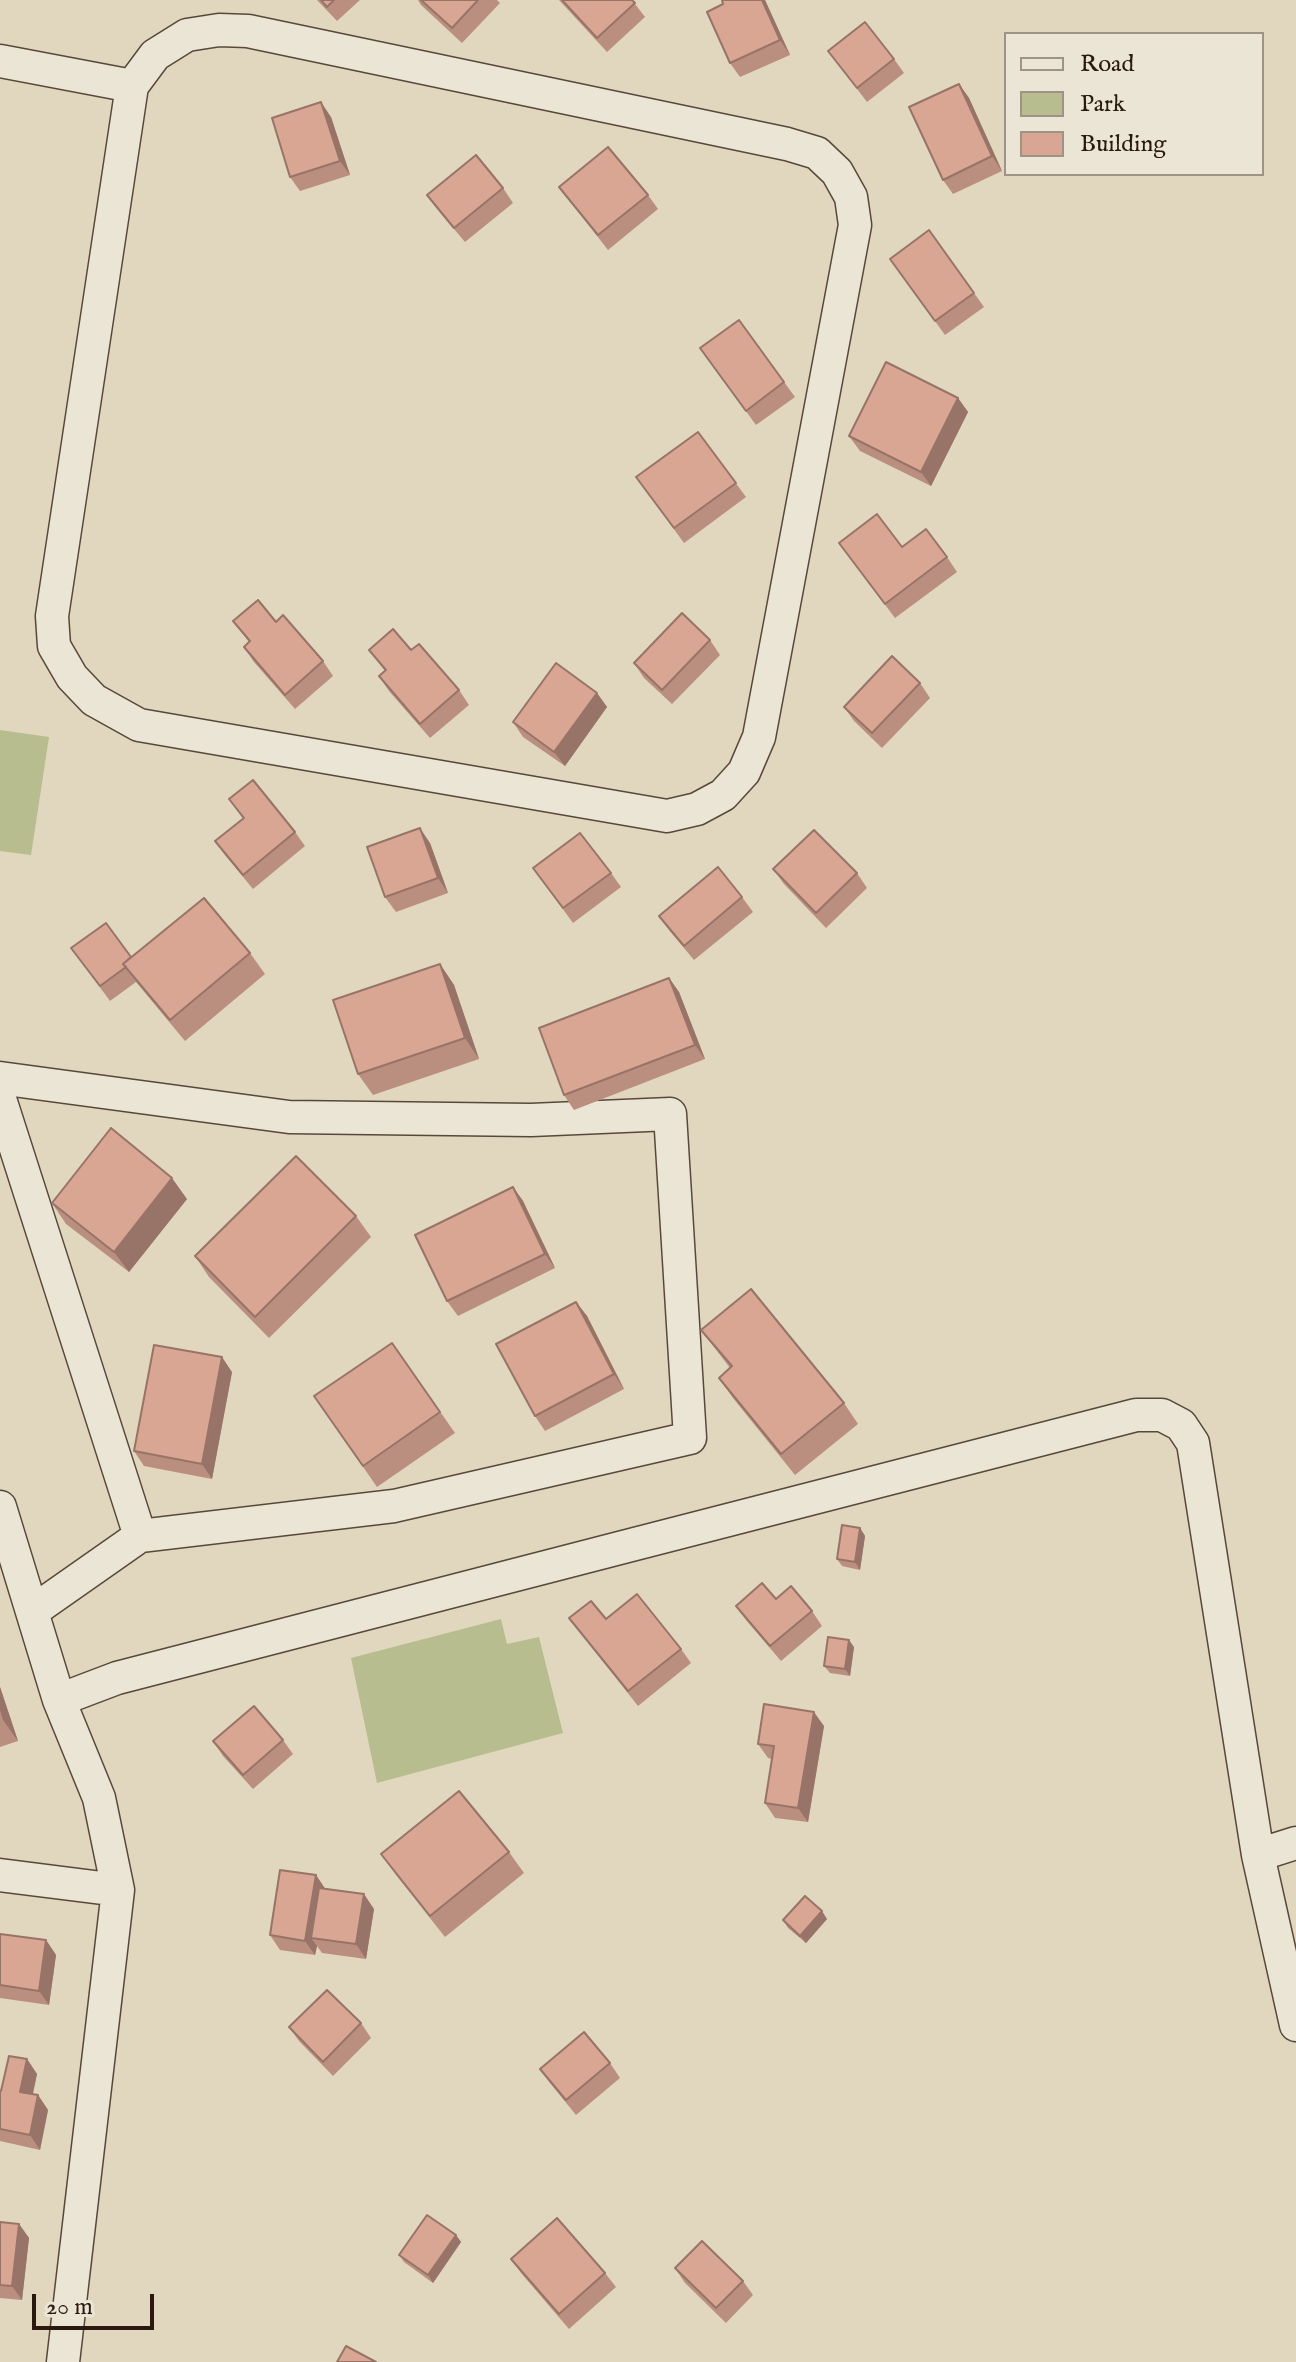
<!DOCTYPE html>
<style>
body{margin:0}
#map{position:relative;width:1296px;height:2362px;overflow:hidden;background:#e0d7be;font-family:"IM FELL English",serif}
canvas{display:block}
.legend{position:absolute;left:1004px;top:32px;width:260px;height:144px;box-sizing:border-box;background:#ebe5d5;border:2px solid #9e9385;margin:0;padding:10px 14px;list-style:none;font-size:24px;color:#2a190e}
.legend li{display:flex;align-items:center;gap:16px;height:40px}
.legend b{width:40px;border:2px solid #9e9385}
.scale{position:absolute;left:32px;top:2294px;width:122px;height:36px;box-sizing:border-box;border:4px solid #2a190e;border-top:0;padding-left:10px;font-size:24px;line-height:28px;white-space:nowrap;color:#2a190e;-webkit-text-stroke:6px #ebe5d5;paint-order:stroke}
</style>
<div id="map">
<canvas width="1296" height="2362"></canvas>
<ul class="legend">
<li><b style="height:10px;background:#ebe5d5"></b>Road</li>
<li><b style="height:22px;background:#b7bd8e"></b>Park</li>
<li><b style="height:22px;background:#d9a694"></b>Building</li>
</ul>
<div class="scale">20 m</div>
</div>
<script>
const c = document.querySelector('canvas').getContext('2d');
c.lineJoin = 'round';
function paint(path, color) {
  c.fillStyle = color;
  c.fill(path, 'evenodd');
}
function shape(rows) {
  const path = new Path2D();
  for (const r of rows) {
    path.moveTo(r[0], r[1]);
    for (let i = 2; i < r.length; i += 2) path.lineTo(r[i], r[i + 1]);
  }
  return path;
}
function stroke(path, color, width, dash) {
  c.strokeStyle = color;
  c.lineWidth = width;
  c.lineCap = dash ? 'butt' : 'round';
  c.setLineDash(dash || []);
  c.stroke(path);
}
paint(shape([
 [0,730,49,737,31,855,0,851],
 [501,1619,507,1644,539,1637,563,1733,377,1783,351,1658]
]), '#b7bd8e');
const street = shape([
 [0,61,132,86,52,616,54,646,72,677,94,700,139,725,667,816,697,809,723,795,744,772,759,737,855,225,851,197,837,172,817,153,787,144,248,31,219,30,187,35,155,55,132,86],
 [0,1078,289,1117,531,1120,670,1114,690,1438,394,1506,140,1536],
 [0,1099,140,1536,33,1611],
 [0,1507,59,1700,99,1798,118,1890,63,2362],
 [59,1700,117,1678,635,1544,1136,1415,1162,1415,1181,1425,1193,1443,1258,1855,1296,2025],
 [1258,1855,1296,1843],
 [0,1875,118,1890]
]);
stroke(street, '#58483a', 35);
stroke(street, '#ebe5d5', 32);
paint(shape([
 [317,0,360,0,337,21],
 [418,0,497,0,500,3,462,43,421,5],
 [559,0,632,0,645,17,607,52],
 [722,0,765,0,790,55,740,77,730,63,723,4],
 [828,51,894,59,904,73,867,102],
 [959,84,969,98,1002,171,953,194,943,180],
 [331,117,350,175,300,191,290,177],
 [559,187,648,195,658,209,608,250],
 [503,188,513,203,465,242,438,210,427,195],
 [929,230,984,307,945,335,890,259],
 [739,320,795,397,756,425,700,348],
 [958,398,968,412,931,486,860,451,849,436],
 [698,432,746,497,684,543,636,477],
 [839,543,902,547,947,557,957,572,895,618],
 [233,621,276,622,323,661,333,676,295,709,254,662,244,647,249,642],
 [710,640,720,655,672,704,644,678,634,663],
 [369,650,411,650,459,690,469,705,430,738,389,691,379,676,385,671],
 [920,683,930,698,882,748,854,721,844,707],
 [597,693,607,707,565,766,523,737,513,722],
 [229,799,295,832,305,846,253,889,225,855,215,841,243,819],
 [430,843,448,893,396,912,385,897],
 [533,868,611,873,621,887,573,923],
 [773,869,857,873,867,888,826,928,784,884],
 [742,897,753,912,694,960,669,930,659,916],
 [71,948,131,957,250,953,265,974,185,1041,136,982,110,1001],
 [440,964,454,985,479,1059,373,1095,358,1074],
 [669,978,679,992,705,1059,574,1110,564,1095],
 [513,1187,523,1201,555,1268,458,1316,447,1301],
 [187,1199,129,1272,66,1224,52,1203],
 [356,1216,371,1237,269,1338,209,1277,195,1256],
 [576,1302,587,1316,624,1389,545,1431,535,1416],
 [701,1330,844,1403,858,1424,795,1475,733,1398,719,1378,730,1368],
 [392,1343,455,1433,377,1487,314,1396],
 [232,1372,212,1479,144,1466,134,1451],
 [860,1528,865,1536,860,1570,842,1566,837,1559],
 [776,1599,812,1611,822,1626,781,1661,746,1620,736,1606],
 [569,1618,606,1619,681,1649,691,1663,638,1706],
 [854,1647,850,1676,830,1673,824,1666],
 [0,1687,18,1741,0,1747],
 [824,1726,808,1822,775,1818,765,1803,772,1759,768,1758,758,1744],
 [283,1740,293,1754,253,1789,223,1756,213,1741],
 [509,1852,524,1873,445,1937,396,1875,381,1854],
 [316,1875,325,1889,374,1909,366,1959,322,1953,317,1946,315,1955,280,1950,270,1935],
 [827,1919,806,1943,788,1928,783,1920],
 [0,1934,46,1940,56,1955,49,2005,0,1998],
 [361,2023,371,2038,333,2076,299,2041,289,2027],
 [27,2059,37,2074,33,2094,38,2095,48,2110,40,2150,0,2141,0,2091],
 [610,2063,620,2078,576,2115,550,2083,540,2069],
 [0,2222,19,2224,29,2238,22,2300,0,2298],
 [456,2235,461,2242,433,2283,404,2262,399,2255],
 [511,2259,605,2273,616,2287,569,2329,521,2273],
 [675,2268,743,2281,753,2295,726,2323,685,2283]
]), '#bb8f7f');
paint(shape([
 [762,0,765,0,790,55,780,40],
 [959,84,969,98,1002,171,992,156],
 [321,102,331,117,350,175,340,161],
 [958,398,968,412,931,486,921,472],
 [597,693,607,707,565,766,554,752],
 [420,828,430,843,448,893,438,878],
 [440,964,454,985,479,1059,465,1038],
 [669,978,679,992,705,1059,695,1045],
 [172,1178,187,1199,129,1272,114,1252],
 [513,1187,523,1201,555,1268,545,1254],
 [576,1302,587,1316,624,1389,614,1374],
 [222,1357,232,1372,212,1479,202,1464],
 [860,1528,865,1536,860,1570,855,1562],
 [849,1640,854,1647,850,1676,845,1669],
 [0,1687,18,1741,3,1720,0,1710],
 [814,1712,824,1726,808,1822,798,1808],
 [316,1875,326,1890,311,1938,317,1946,315,1955,305,1941],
 [364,1894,374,1909,366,1959,356,1944],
 [822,1911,827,1919,806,1943,800,1936],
 [46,1940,56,1955,49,2005,39,1991],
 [27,2059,37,2074,30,2106,20,2092],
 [38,2095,48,2110,40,2150,30,2135],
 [19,2224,29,2238,22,2300,12,2286],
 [456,2235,461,2242,433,2283,428,2275]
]), '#987468');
const building = shape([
 [321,0,334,0,327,7,321,0],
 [421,0,478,0,452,28,421,0],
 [562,0,632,0,635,3,597,38,562,0],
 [722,0,762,0,780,40,730,63,707,12,723,4,722,0],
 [865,22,894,59,857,88,828,51,865,22],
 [959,84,992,156,943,180,909,107,959,84],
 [321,102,340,161,290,177,272,118,321,102],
 [608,147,648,195,598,235,559,187,608,147],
 [476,155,503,188,454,228,427,195,476,155],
 [929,230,974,293,935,321,890,259,929,230],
 [739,320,784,382,746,411,700,348,739,320],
 [886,362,958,398,921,472,849,436,886,362],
 [698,432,736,483,674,528,636,477,698,432],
 [877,514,902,547,926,529,947,557,885,604,839,543,877,514],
 [258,600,276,622,283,615,323,661,285,695,244,647,250,641,233,621,258,600],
 [682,613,710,640,662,690,634,663,682,613],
 [393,629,411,650,419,644,459,690,420,724,379,676,386,670,369,650,393,629],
 [892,656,920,683,872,733,844,707,892,656],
 [556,663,597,693,554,752,513,722,556,663],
 [253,780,295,832,243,875,215,841,244,818,229,799,253,780],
 [420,828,438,878,385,897,367,847,420,828],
 [814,830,857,873,816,913,773,869,814,830],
 [580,833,611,873,563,908,533,868,580,833],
 [718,867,742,897,684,946,659,916,718,867],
 [204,898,250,953,170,1020,123,964,204,898],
 [106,923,131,957,123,964,126,967,100,986,71,948,106,923],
 [440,964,465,1038,358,1074,333,1000,440,964],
 [669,978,695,1045,564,1095,539,1028,669,978],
 [111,1128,172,1178,114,1252,52,1203,111,1128],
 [296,1156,356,1216,255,1317,195,1256,296,1156],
 [513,1187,545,1254,447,1301,415,1235,513,1187],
 [751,1289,844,1403,781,1454,719,1378,732,1366,701,1330,751,1289],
 [576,1302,614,1374,535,1416,496,1344,576,1302],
 [392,1343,440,1412,363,1466,314,1396,392,1343],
 [154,1345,222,1357,202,1464,134,1451,154,1345],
 [842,1525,860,1528,855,1562,837,1559,842,1525],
 [762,1583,776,1599,791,1586,812,1611,770,1646,736,1606,762,1583],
 [637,1594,681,1649,628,1691,569,1618,591,1601,606,1619,637,1594],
 [828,1637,849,1640,845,1669,824,1666,828,1637],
 [764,1704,814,1712,798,1808,765,1803,774,1746,758,1744,764,1704],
 [254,1706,283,1740,243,1775,213,1741,254,1706],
 [459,1791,509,1852,430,1916,381,1854,459,1791],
 [280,1870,316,1875,305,1941,270,1935,280,1870],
 [319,1888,364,1894,356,1944,311,1938,319,1888],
 [805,1896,822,1911,800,1936,783,1920,805,1896],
 [0,1934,46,1940,39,1991,0,1985,0,1934],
 [327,1990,361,2023,323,2062,289,2027,327,1990],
 [584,2032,610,2063,566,2100,540,2069,584,2032],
 [9,2056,27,2059,20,2092,38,2095,30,2135,0,2129,0,2091,1,2091,9,2056],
 [427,2215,456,2235,428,2275,399,2255,427,2215],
 [557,2218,605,2273,559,2314,511,2259,557,2218],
 [0,2222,19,2224,12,2286,0,2285,0,2222],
 [702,2241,743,2281,716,2308,675,2268,702,2241],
 [346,2346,376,2362,337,2362,346,2346]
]);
paint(building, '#d9a694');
stroke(building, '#987468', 2);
</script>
